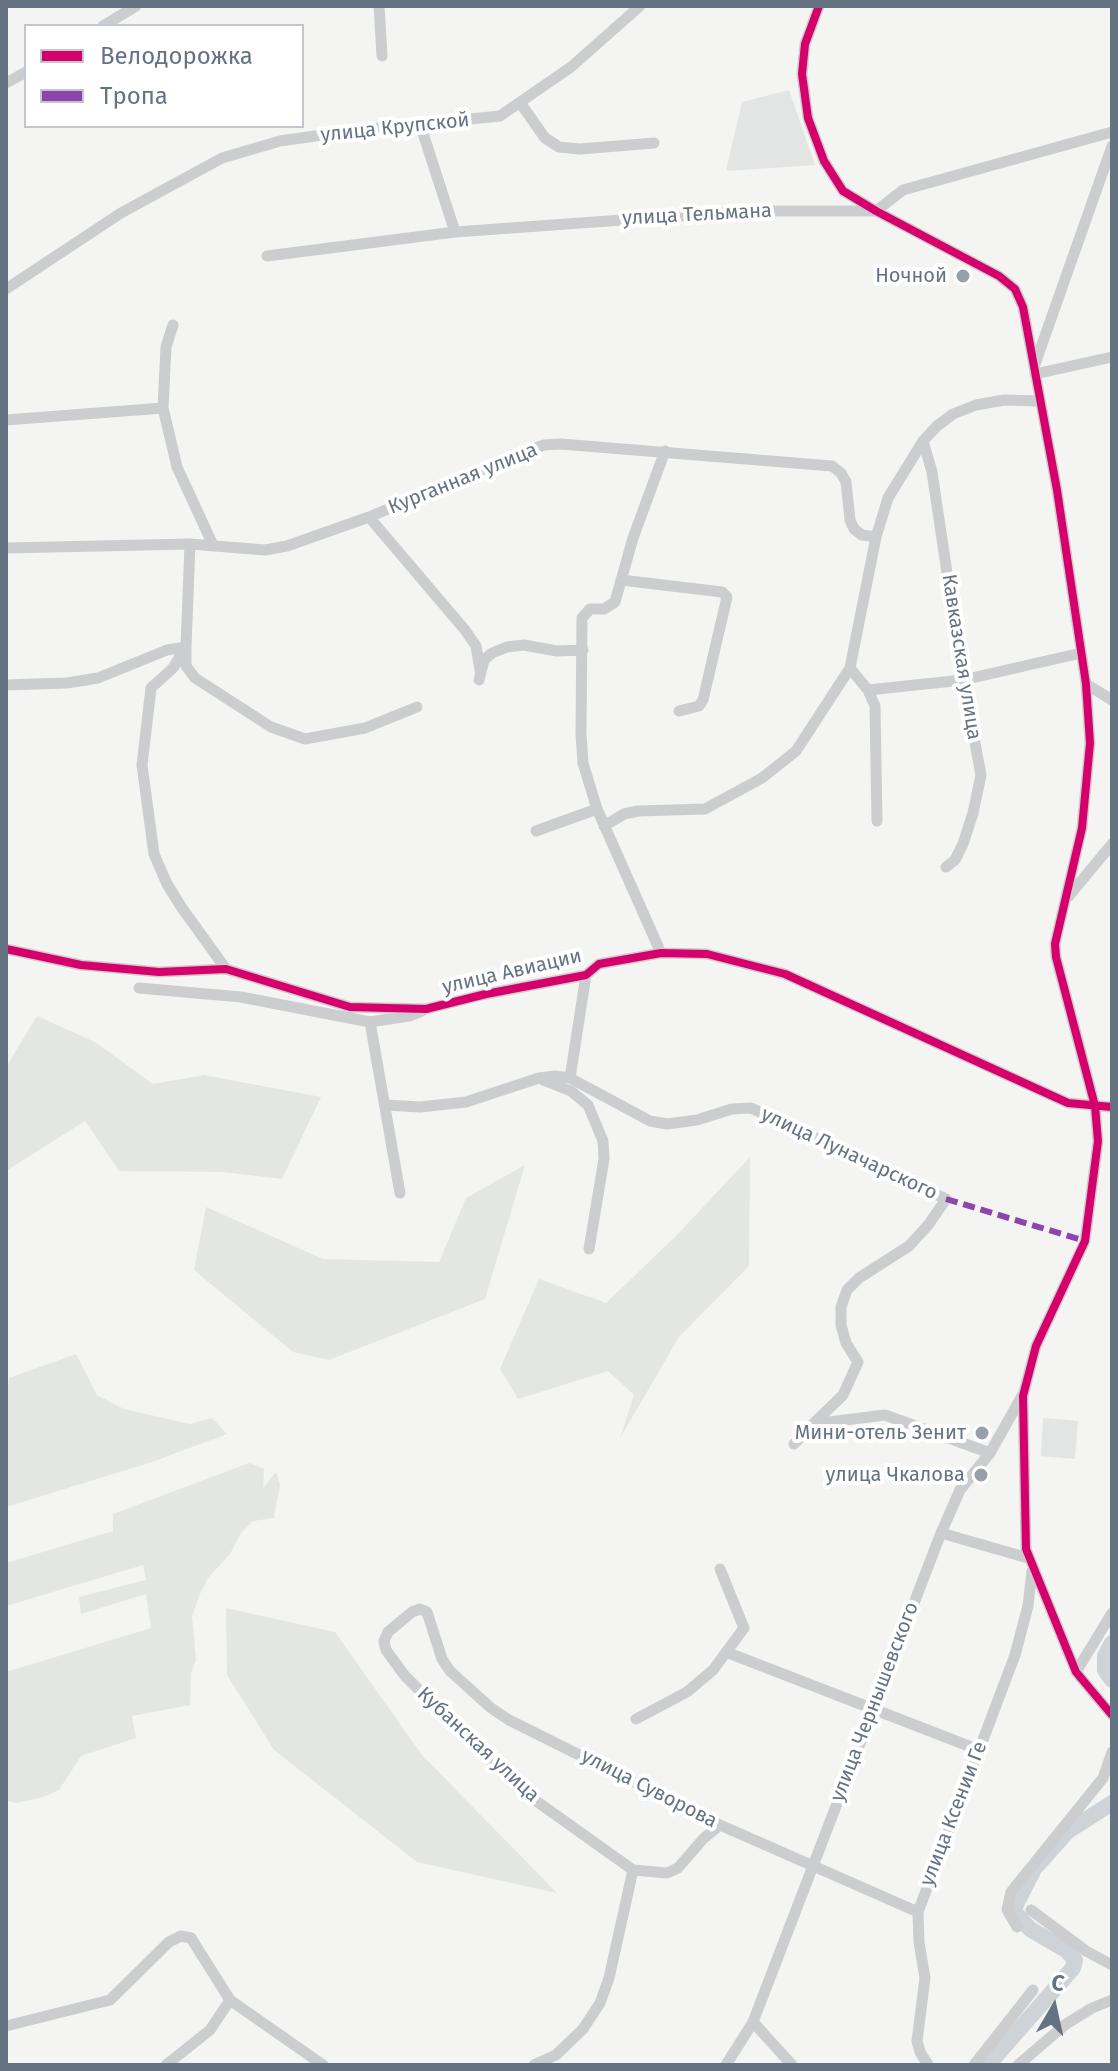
<!DOCTYPE html>
<meta charset="utf-8">
<style>
body{margin:0}
#map{position:relative;width:1118px;height:2071px;overflow:hidden;background:#f4f4f3;font-family:"Fira Sans",sans-serif}
canvas{display:block}
.frame{position:absolute;inset:0;border:8px solid #657282;pointer-events:none}
.legend{position:absolute;left:24px;top:24px;width:280px;height:104px;box-sizing:border-box;background:#fff;border:2px solid #c1c7cd;margin:0;padding:10px 14px;list-style:none;font-size:24px;color:#657282}
.legend li{display:flex;align-items:center;gap:16px;height:40px}
.legend b{width:40px;border:2px solid #c1c7cd}
.north{position:absolute;left:1014px;top:1967px;width:80px;height:80px;-webkit-text-stroke:6px #fff;paint-order:stroke;rotate:9deg;font-size:22px;font-weight:700;line-height:32px;text-align:center;color:#657282}
.north::after{content:'';display:block;margin:auto;width:28px;height:36px;background:#657282;clip-path:polygon(50% 0,100% 100%,50% 72%,0 100%)}
</style>
<div id="map">
<canvas width="1118" height="2071"></canvas>
<div class="frame"></div>
<ul class="legend">
<li><b style="height:10px;background:#d6006c"></b>Велодорожка</li>
<li><b style="height:10px;background:#8e44ad"></b>Тропа</li>
</ul>
<div class="north">С</div>
</div>
<script>
const c = document.querySelector('canvas').getContext('2d');
c.lineJoin = 'round';
function paint(path, color) {
  c.fillStyle = color;
  c.fill(path, 'evenodd');
}
function shape(rows) {
  const path = new Path2D();
  for (const r of rows) {
    path.moveTo(r[0], r[1]);
    for (let i = 2; i < r.length; i += 2) path.lineTo(r[i], r[i + 1]);
  }
  return path;
}
function stroke(path, color, width, dash) {
  c.strokeStyle = color;
  c.lineWidth = width;
  c.lineCap = dash ? 'butt' : 'round';
  c.setLineDash(dash || []);
  c.stroke(path);
}
function label(font, color, halo, rows, align = 'center') {
  c.font = font + ' "Fira Sans",sans-serif';
  c.lineWidth = 8;
  c.setLineDash([]);
  c.textBaseline = 'middle';
  c.strokeStyle = halo;
  c.fillStyle = color;
  for (const [text, x, y, turn = 0] of rows) {
    c.save();
    c.translate(x, y);
    c.rotate((+turn || 0) * Math.PI / 180);
    c.textAlign = isNaN(turn) ? turn : align;
    if (halo) c.strokeText(text, 0, 0);
    c.fillText(text, 0, 0);
    c.restore();
  }
}
paint(shape([
 [789,90,815,165,726,171,742,102],
 [1043,1418,1078,1421,1075,1459,1041,1456]
]), '#e3e4e4');
paint(shape([
 [37,1016,95,1042,153,1084,204,1075,321,1097,282,1179,223,1172,119,1171,85,1121,6,1171,6,1067],
 [750,1157,749,1266,679,1337,620,1438,634,1395,608,1371,518,1399,500,1369,539,1279,606,1303,676,1236],
 [525,1165,485,1299,329,1360,293,1352,194,1270,206,1207,323,1259,439,1262,466,1198],
 [76,1354,97,1395,124,1409,190,1424,212,1418,227,1434,152,1462,6,1507,6,1406,9,1378],
 [249,1463,264,1469,263,1488,276,1472,280,1485,274,1518,253,1521,241,1533,230,1554,208,1578,200,1594,192,1616,196,1660,191,1673,190,1705,132,1716,136,1738,81,1756,59,1790,43,1797,17,1803,6,1801,6,1672,151,1628,146,1594,81,1614,79,1597,146,1580,143,1565,6,1606,6,1563,113,1531,113,1514],
 [226,1608,335,1632,422,1755,557,1893,417,1862,274,1750,227,1675]
]), '#e4e7e1');
stroke(shape([
 [1112,1643,1105,1656,1105,1670,1112,1680],
 [988,2065,1073,1968,1075,1960,1066,1950,1030,1929,1013,1910,1034,1869,1068,1831,1112,1803]
]), '#cdd3d6', 16);
stroke(shape([
 [379,6,382,56],
 [819,6,805,44,802,74,808,118,824,161,843,191,876,211,999,276,1015,289,1023,307,1057,490,1086,684,1090,743,1082,828,1055,944,1056,957,1095,1106,1098,1141,1085,1241,1036,1346,1023,1396,1026,1549,1076,1672,1112,1715],
 [103,26,136,6],
 [6,83,26,72],
 [521,104,545,138,559,147,580,149,654,143],
 [420,124,455,232],
 [267,256,455,232,748,211,876,211,903,190,1112,132],
 [6,289,121,213,222,158,280,141,350,131,500,116,571,67,640,6],
 [173,325,166,347,163,408,177,467,213,545],
 [1034,367,1112,146],
 [1035,374,1112,357],
 [6,420,163,408],
 [923,441,932,472,963,680,981,775,973,813,963,844,955,860,946,867],
 [369,517,465,630,476,646,480,670],
 [190,544,186,647,173,668,151,688,142,765,154,854,167,884,182,908,226,969],
 [6,548,190,544,265,550,287,546,369,517,530,450,544,445,561,444,832,466,841,473,846,482,850,520,854,529,862,535,876,537],
 [621,580,722,592,727,597,703,700,699,706,679,711],
 [850,668,868,690,875,706,877,821],
 [479,680,484,660,492,653,507,647,524,645,557,651,583,650],
 [1086,684,1112,700],
 [6,685,67,683,98,678,167,650,186,647,186,666,195,678,271,727,305,739,365,728,417,707],
 [868,690,963,680,1081,653],
 [604,826,624,814,638,811,705,809,762,778,796,751,850,668,876,537,888,498,923,441,937,426,953,414,976,405,1004,400,1040,401],
 [536,831,597,809],
 [1068,897,1112,844],
 [6,949,81,965,159,972,226,969,350,1007,426,1009,486,994,586,975,599,964,661,953,707,954,785,974,1068,1103,1112,1107],
 [661,953,597,809,583,763,581,734,582,618,590,609,604,609,615,602,633,538,665,451],
 [139,988,241,997,370,1022,409,1016,422,1011],
 [370,1022,400,1193],
 [570,1078,586,975],
 [543,1080,571,1091,588,1105,603,1141,604,1159,589,1249],
 [385,1105,420,1107,466,1102,539,1078,555,1076,570,1078,650,1121,667,1124,697,1120,732,1109,751,1108,946,1199,929,1224,909,1246,859,1278,847,1290,841,1307,841,1325,846,1343,858,1362,843,1395,813,1424],
 [794,1444,813,1424,885,1415,990,1453],
 [941,1533,1028,1558],
 [726,1652,979,1750],
 [1076,1672,1112,1613],
 [636,1719,687,1692,713,1670,744,1628,720,1569],
 [720,1825,703,1839,678,1868,667,1873,633,1870,518,1788,405,1676,386,1650,384,1641,388,1632,412,1612,420,1609,427,1612,442,1659,450,1671,491,1708,509,1720,720,1825,918,1912],
 [1031,1910,1086,1951,1112,1965],
 [1017,1927,1007,1910,1011,1892,1103,1778,1112,1752],
 [753,2022,792,2065],
 [6,2026,110,2000,169,1942,181,1936,191,1938,230,2000,323,2065],
 [166,2065,210,2030,230,2000],
 [534,2065,556,2055,583,2029,600,2003,609,1978,633,1870],
 [726,2065,753,2022,941,1533,960,1490,990,1453,1022,1396],
 [928,2065,920,2052,917,2041,925,1978,919,1942,918,1912,1015,1655,1028,1606,1032,1571],
 [974,2065,1033,1990],
 [1018,2065,1066,2024,1092,2008,1112,2000]
]), '#cccdce', 11);
stroke(shape([
 [946,1199,1085,1241]
]), '#8e44ad', 6, [12, 6]);
stroke(shape([
 [819,6,805,44,802,74,808,118,824,161,843,191,876,211,999,276,1015,289,1023,307,1057,490,1086,684,1090,743,1082,828,1055,944,1056,957,1095,1106,1098,1141,1085,1241,1036,1346,1023,1396,1026,1549,1076,1672,1112,1715],
 [6,949,81,965,159,972,226,969,350,1007,426,1009,486,994,586,975,599,964,661,953,707,954,785,974,1068,1103,1112,1107]
]), '#d6006c', 8);
for (const [x, y, r, color] of [
 [963,276,8,"#97a0aa"],
 [982,1433,8,"#97a0aa"],
 [981,1475,8,"#97a0aa"]
]) {
  const dot = new Path2D();
  dot.arc(x, y, r, 0, 2 * Math.PI);
  c.fillStyle = color;
  c.fill(dot);
  stroke(dot, '#fff', 3);
}
label('20px', '#657282', '#fff', [
 ["улица Крупской",395,128,-6],
 ["улица Тельмана",697,215,-3],
 ["Курганная улица",463,479,-22],
 ["Кавказская улица",961,657,81],
 ["улица Авиации",512,972,-13],
 ["улица Луначарского",849,1154,25],
 ["улица Чернышевского",875,1702,-69],
 ["Кубанская улица",478,1745,43],
 ["улица Суворова",649,1789,27],
 ["улица Ксении Ге",954,1814,-69]
]);
label('20px', '#657282', '#fff', [
 ["Ночной",947,276],
 ["Мини-отель Зенит",966,1433],
 ["улица Чкалова",965,1475]
], 'right');
</script>
